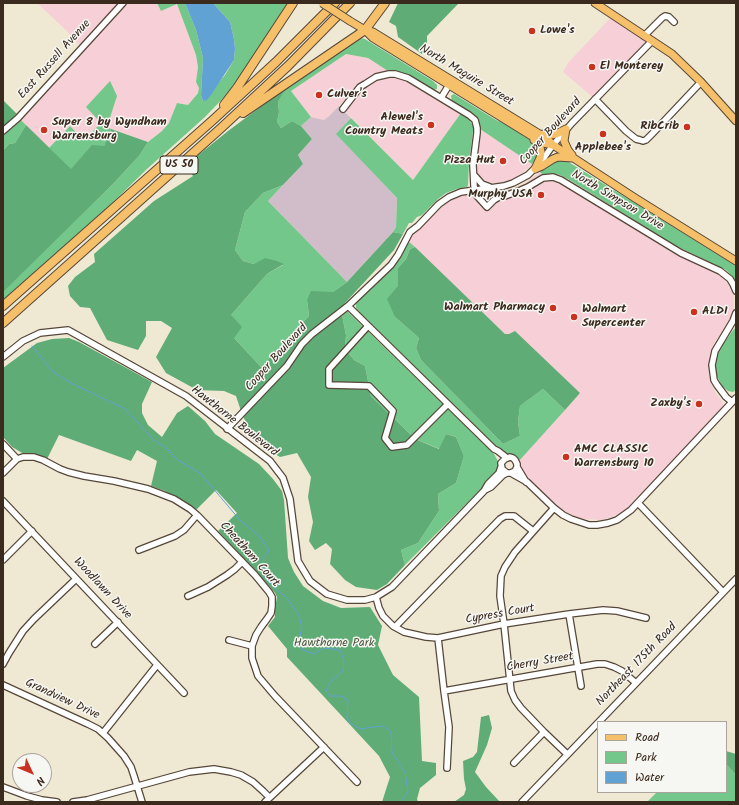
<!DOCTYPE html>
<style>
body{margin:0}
#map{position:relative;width:739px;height:805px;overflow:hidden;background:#efe9d4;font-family:Kalam,sans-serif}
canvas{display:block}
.frame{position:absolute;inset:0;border:4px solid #3b2a1e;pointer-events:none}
.legend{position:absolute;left:597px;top:721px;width:130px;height:72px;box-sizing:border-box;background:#f6f6f2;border:1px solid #aba49d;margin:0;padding:5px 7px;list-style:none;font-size:12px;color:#3b2a1e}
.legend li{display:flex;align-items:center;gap:8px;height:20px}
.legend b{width:20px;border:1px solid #aba49d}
.north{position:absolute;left:12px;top:753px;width:40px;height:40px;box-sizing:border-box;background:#f6f6f2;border:1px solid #aba49d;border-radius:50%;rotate:134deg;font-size:11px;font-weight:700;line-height:16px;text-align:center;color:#3b2a1e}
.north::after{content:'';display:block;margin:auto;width:14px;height:18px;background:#c8321e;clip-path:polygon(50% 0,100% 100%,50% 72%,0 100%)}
</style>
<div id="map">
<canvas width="739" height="805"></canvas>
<div class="frame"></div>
<ul class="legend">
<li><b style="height:5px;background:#f6c06b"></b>Road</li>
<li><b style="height:11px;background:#74c78a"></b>Park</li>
<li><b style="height:11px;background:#61a2d4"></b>Water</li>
</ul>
<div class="north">N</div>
</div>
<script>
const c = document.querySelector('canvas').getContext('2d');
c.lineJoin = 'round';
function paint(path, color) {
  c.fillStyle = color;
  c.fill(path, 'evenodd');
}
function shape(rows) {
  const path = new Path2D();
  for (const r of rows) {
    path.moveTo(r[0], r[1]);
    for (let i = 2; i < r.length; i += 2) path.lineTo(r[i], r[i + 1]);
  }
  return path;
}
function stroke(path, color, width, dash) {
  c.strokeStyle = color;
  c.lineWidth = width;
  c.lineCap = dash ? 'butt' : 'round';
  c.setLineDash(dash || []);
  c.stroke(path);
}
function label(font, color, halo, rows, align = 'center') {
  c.font = font + ' Kalam,sans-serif';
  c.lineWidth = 3;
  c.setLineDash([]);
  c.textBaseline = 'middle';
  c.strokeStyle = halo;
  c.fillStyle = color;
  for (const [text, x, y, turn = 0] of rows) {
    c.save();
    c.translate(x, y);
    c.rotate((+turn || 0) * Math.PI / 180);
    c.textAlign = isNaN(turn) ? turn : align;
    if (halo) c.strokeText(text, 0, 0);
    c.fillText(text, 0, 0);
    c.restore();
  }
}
paint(shape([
 [37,3,123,3,82,48,67,31],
 [125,3,157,3,161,11,177,4,196,55,198,67,196,82,199,88,198,92,188,105,177,103,169,123,162,131,148,142,106,127,117,96,101,123,84,140,70,126,49,148,21,120],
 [613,15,652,41,595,99,563,72,568,63],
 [346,54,368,58,388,71,381,73,365,80,328,117,324,120,311,117,291,91],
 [392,76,405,79,461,113,413,180,344,110,366,86,377,79],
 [480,129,532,164,526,170,519,176,511,180,499,183,486,183,477,178,475,169],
 [540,172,547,180,563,184,684,258,716,272,727,282,732,290,734,296,734,309,725,329,716,340,711,350,709,359,709,377,715,392,722,401,723,405,721,409,641,494,623,512,616,516,602,520,583,519,574,516,566,512,553,503,525,476,520,469,519,461,580,393,509,335,505,334,409,242,413,234,426,220,438,208,452,198,459,196,473,194,495,193,516,188,525,183]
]), '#f6cfd7');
paint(shape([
 [339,106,351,118,337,134,397,198,396,227,393,232,347,282,268,201,303,164,298,155,312,139,301,126,311,117,324,120,328,117]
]), '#d1bdc9');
paint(shape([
 [157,3,185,3,196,30,203,58,201,95,203,101,225,75,234,60,235,49,234,39,230,22,213,3,289,3,230,91,205,117,147,169,104,211,28,278,3,302,3,291,112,185,139,156,148,142,162,131,169,123,177,103,188,105,198,93,199,88,196,82,198,67,196,55,177,4,161,11],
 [361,38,365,39,433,81,437,85,437,89,432,90,410,76,404,73,388,71,368,58,346,54,291,91,311,117,301,126,292,121,281,128,277,122,279,112,278,102,285,89,358,39],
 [110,81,117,96,107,127,111,129,104,146,92,146,71,170,49,148,70,126,84,140,101,123,86,107],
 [454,94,496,120,503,123,535,143,538,150,538,155,536,159,532,164,480,129,479,122,475,116,452,102,451,96,452,95],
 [461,113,469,119,473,126,473,131,469,163,468,185,467,187,457,189,446,193,438,199,422,215,420,216,417,217,412,223,409,223,403,234,393,232,396,227,397,198,336,134,351,118,413,180],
 [21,120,26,125,15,143,9,144,3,151,3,135,11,129],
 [555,160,567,161,736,266,736,282,732,276,726,270,720,267,676,246,568,179,560,175,555,174,546,174,543,175,540,172],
 [283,185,268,201,347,282,333,292,307,300,309,316,261,367,234,338,231,315,267,274,283,265,254,264,243,261,235,250,245,212,263,193],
 [409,242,415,247,410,249,406,259,398,268,398,286,395,317,419,338,416,348,421,360,503,444,520,436,518,422,520,406,543,389,565,410,519,461,517,458,511,455,504,453,497,448,358,311,356,308,356,302,385,273,403,252],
 [345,303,345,307,346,310,494,454,499,463,499,467,495,475,405,565,401,550,418,543,439,511,438,494,456,483,464,456,456,437,446,434,440,449,415,439,371,396,365,366,354,360,345,349,346,335,341,310],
 [736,328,736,390,733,392,728,391,722,386,717,376,715,366,716,357,720,348,734,329],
 [726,764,736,775,736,802,647,802,657,792,726,792]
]), '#74c78a');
paint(shape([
 [398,3,459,3,427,36,427,45,422,54,398,37,396,26,389,22],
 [286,88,278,102,279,112,277,122,281,128,292,121,301,126,312,139,298,155,303,164,283,185,263,193,245,212,235,250,243,261,254,264,265,258,277,261,284,264,267,274,231,315,242,327,234,338,261,367,309,316,307,300,311,291,333,292,347,282,393,232,403,234,394,250,345,303,341,310,346,335,345,349,354,360,365,366,371,396,415,439,439,449,446,434,456,437,464,456,456,483,438,494,439,511,418,543,401,550,405,565,387,584,377,590,356,587,345,580,330,564,332,549,326,543,315,550,309,541,313,522,308,497,311,477,297,453,280,457,264,447,251,433,242,414,236,396,224,391,197,390,166,373,156,357,172,328,161,321,146,321,146,336,138,350,107,340,90,308,80,307,70,296,68,286,75,277,95,262,94,254,154,201,193,176,186,165,228,131],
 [3,100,17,114,3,127],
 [26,125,71,169,92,145,104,146,111,129,148,142,139,156,112,185,3,292,3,151,9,144,15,143],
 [415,247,505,334,509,334,515,331,580,393,565,410,543,389,520,406,518,422,520,436,503,444,421,360,416,348,419,338,395,317,387,299,398,286,398,268,406,259,410,249],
 [69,338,79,342,152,382,142,404,142,413,148,425,162,437,177,413,188,406,205,421,215,434,259,464,273,479,282,491,284,500,288,558,294,572,303,586,323,601,341,608,370,607,382,626,378,645,393,675,419,697,422,761,436,763,436,775,420,788,417,799,418,802,382,802,390,777,379,756,287,657,287,649,268,626,275,617,275,608,277,597,275,593,270,587,218,531,237,513,216,490,196,510,165,491,151,486,157,461,137,450,131,461,59,435,47,459,36,454,24,454,12,447,3,437,3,368,37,343,52,339],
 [489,715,492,728,487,745,475,772,486,787,500,802,454,802,464,795,466,789,464,779,463,761,473,757,477,752,481,717],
 [726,751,736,754,736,775,726,764]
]), '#5fac76');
paint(shape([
 [185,3,213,3,230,22,234,39,235,49,234,60,211,95,207,100,203,101,201,95,203,58,196,30]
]), '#61a2d4');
stroke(shape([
 [32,346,53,372,73,384,125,409,154,440,166,448,178,460,201,474,239,519,260,537,269,550,263,558,265,578,278,591,287,598,299,616,302,627,299,640,303,650,314,654,324,648,340,650,344,660,343,671,330,682,326,690,330,696,341,696,348,700,347,717,350,723,360,729,373,727,384,726,391,732,392,752,405,772,408,792,400,802]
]), '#61a2d4', 1);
const minor = shape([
 [644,36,662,18,665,16,669,17,674,22],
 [441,98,449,85],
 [595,99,626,131,636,139,640,140,643,141,646,140,652,134,701,82],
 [343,109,360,87,365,84,376,77,389,74,395,74,408,78,469,115,475,120,477,128,477,133,473,165,474,186,477,196,487,207,494,200,499,197,505,196,521,190,528,187,543,178,553,177,561,180,681,253,720,271,730,279,733,284,736,291],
 [3,131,18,118,123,3],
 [474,175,482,184,490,187],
 [348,306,494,449,498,451,507,458],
 [368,326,329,369,329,385,369,386,393,411,385,438,392,447,407,445,448,404],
 [3,357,23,341,40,333,68,330,186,396,270,461,283,478,290,499,298,561,310,581,327,594,347,600,365,600,376,597,392,587,484,491,488,484,499,473,501,467],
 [732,402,726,397,717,385,714,380,712,365,715,351,733,321,736,313],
 [227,429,287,366,302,344,312,334,348,306,391,265,398,255,410,232,418,226,439,204,449,197,461,192,504,186,513,183,528,175,541,162,553,145,572,123,652,41],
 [3,444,17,459,23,457,34,457,43,460,60,469,68,472,84,476,114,481,148,489,174,499,190,509,197,515,255,575,269,592,272,597,272,606,271,613,267,619,261,627,256,635,252,646,252,658,258,676,275,696,357,782],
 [517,467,526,482],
 [3,473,17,459],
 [511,473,527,482,554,508,563,515,571,519,589,525,597,525,608,523,617,520,631,510,736,398],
 [485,490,491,487,503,475,507,473,511,473,515,471,517,467,517,464,515,460,513,458,510,457,505,459,501,463,502,469,507,473],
 [3,501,184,693],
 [638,503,723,592],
 [554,508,515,552,505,567,501,576,500,596,504,624,511,691,515,700,521,708,544,732,567,754],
 [139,550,175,536,184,530,197,515],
 [3,560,32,531],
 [188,596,208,587,227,575,235,569,242,562],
 [376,597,379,608,383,616,393,626,404,632,426,637,438,638,504,624,569,614,603,610,617,611,646,618],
 [569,614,581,686],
 [395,627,500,519,505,516,514,516,533,531],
 [438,638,444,691,449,727,447,768],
 [229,640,252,646],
 [95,644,118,622],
 [3,664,9,653,23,631,34,619,76,579],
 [3,685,88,724,98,729,108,738,124,756,131,767,134,776,142,802],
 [444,691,597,664,605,664,614,667,622,671,636,683],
 [103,733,157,665],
 [514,763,544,732],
 [3,787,27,796,42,800,57,802],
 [73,802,87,800,189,772,214,769,231,772,241,775,253,782,263,791,269,797],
 [265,802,324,747],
 [522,802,736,579]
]);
const major = shape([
 [595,3,672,54,701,82,736,121],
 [350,21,365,30,373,38,543,143,553,145,575,159,635,198,736,261],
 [367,30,373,32,546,138,553,145],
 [566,129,564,141,568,150,572,155],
 [540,134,551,135,556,134,566,129],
 [534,140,537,142,540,147,541,152,540,158,535,169],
 [535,169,542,166,553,159,558,157,572,158]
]);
const highway = shape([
 [224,105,237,88,293,3],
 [243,113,365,30,385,3],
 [3,306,213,120,276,62,335,3],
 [3,323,220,129,288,66,350,3]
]);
stroke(minor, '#564739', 8);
stroke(major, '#564739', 9);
stroke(highway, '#564739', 10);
stroke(minor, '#fff', 5.5);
stroke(major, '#f6c06b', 7);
stroke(highway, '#f6c06b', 8);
const majorBridge = shape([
 [322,3,350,21]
]);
stroke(majorBridge, '#564739', 9, []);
stroke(majorBridge, '#f6c06b', 7);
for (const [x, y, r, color] of [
 [532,31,4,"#c8321e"],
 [592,67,4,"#c8321e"],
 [319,95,4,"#c8321e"],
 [431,125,4,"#c8321e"],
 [687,127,4,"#c8321e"],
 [44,130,4,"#c8321e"],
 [603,134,4,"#c8321e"],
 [503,161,4,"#c8321e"],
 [541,195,4,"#c8321e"],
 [553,308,4,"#c8321e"],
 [694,312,4,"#c8321e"],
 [574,317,4,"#c8321e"],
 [699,404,4,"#c8321e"],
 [566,457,4,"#c8321e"]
]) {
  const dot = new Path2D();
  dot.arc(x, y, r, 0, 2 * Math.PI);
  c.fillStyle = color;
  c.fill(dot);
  stroke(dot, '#f6f6f2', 1.5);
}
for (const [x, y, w] of [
 [179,165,38]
]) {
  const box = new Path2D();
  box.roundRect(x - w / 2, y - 9, w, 18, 3);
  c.fillStyle = '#f6f6f2';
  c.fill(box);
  stroke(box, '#3b2a1e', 1);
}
label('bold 11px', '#3b2a1e', null, [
 ["US 50",179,165]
]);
label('bold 12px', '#3b2a1e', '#f6f6f2', [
 ["Lowe's",540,31],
 ["El Monterey",600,67],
 ["Culver's",327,95],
 ["Alewel's",423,118,"right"],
 ["Country Meats",423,132,"right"],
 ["Super 8 by Wyndham",52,123],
 ["Warrensburg",52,137],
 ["RibCrib",679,127,"right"],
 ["Applebee's",603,148,"center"],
 ["Pizza Hut",495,161,"right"],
 ["Murphy USA",533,195,"right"],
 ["Walmart Pharmacy",545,308,"right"],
 ["Walmart",582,310],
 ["Supercenter",582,324],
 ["ALDI",702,312],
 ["Zaxby's",691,404,"right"],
 ["AMC CLASSIC",574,450],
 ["Warrensburg 10",574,464]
], 'left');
label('12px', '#3b2a1e', '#f6f6f2', [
 ["East Russell Avenue",55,60,-48],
 ["North Maguire Street",466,76,31],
 ["Cooper Boulevard",551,132,-48],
 ["North Simpson Drive",617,201,31],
 ["Cooper Boulevard",277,358,-48],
 ["Hawthorne Boulevard",234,422,38],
 ["Cheatham Court",249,555,48],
 ["Woodlawn Drive",102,589,47],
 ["Cypress Court",500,615,-10],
 ["Cherry Street",540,663,-10],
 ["Northeast 175th Road",637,665,-46],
 ["Grandview Drive",62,700,25]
]);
label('12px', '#4c593e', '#f6f6f2', [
 ["Hawthorne Park",334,644]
]);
</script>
